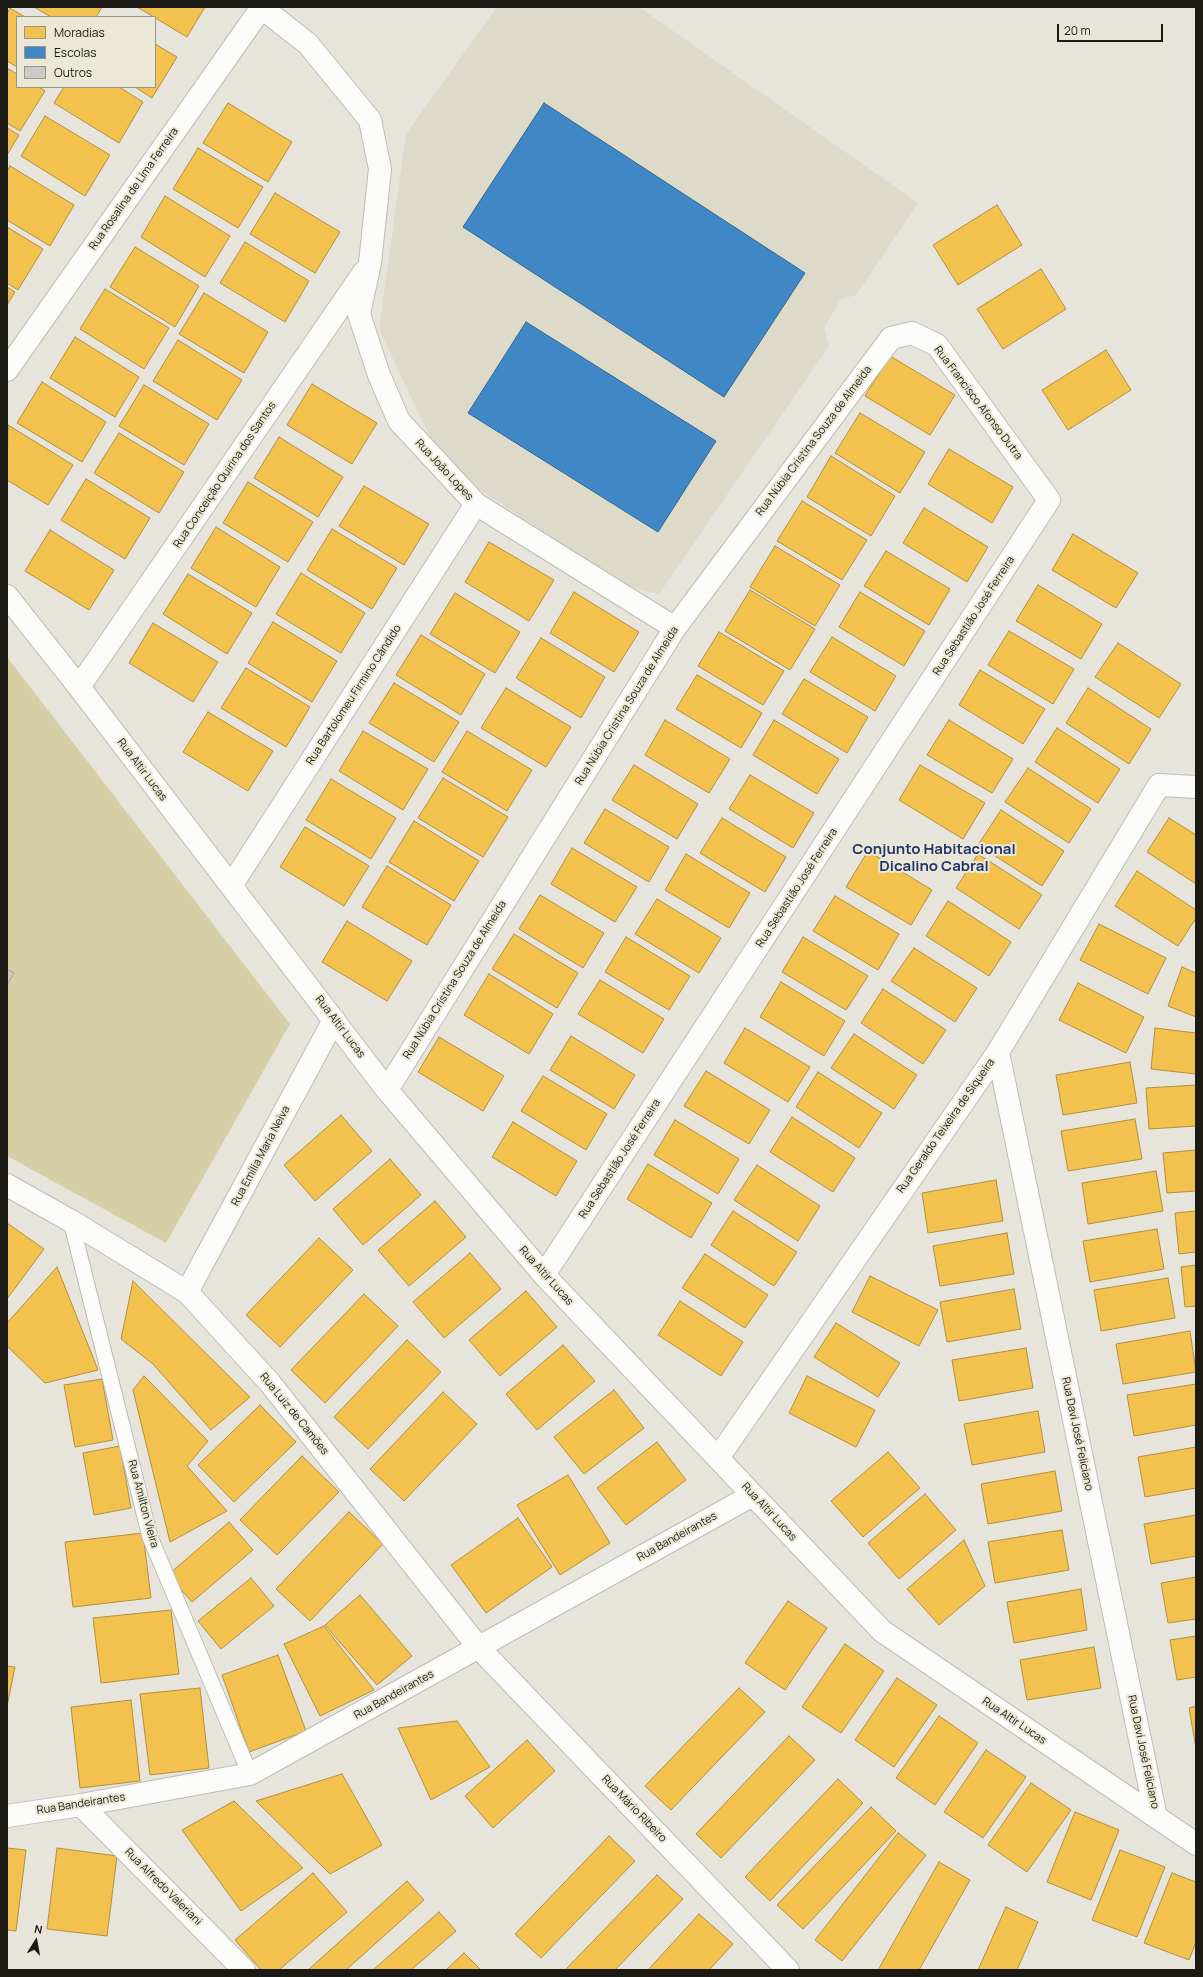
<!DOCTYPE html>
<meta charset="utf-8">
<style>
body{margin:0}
#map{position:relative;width:1203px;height:1977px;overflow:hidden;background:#e6e4db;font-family:Manrope,sans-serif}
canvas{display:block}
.frame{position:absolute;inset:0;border:8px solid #1b1a14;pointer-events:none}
.legend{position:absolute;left:16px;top:16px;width:140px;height:72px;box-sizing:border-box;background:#ebe8d6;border:1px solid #989688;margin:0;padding:5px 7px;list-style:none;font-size:12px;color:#1b1a14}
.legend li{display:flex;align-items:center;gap:8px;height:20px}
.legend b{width:20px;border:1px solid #989688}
.north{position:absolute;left:16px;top:1921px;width:40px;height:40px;-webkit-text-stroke:3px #ebe8d6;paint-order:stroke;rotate:11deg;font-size:11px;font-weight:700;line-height:16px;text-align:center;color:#1b1a14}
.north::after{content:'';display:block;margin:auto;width:14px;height:18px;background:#1b1a14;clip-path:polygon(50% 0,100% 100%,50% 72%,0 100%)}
.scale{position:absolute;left:1057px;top:24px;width:106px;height:18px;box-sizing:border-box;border:2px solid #1b1a14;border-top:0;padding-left:5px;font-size:12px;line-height:14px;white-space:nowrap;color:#1b1a14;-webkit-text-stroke:3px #ebe8d6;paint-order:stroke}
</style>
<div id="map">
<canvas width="1203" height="1977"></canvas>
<div class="frame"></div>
<ul class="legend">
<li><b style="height:11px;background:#f2c14e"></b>Moradias</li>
<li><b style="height:11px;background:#3f88c5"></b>Escolas</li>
<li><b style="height:11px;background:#cccac3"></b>Outros</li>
</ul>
<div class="north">N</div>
<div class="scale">20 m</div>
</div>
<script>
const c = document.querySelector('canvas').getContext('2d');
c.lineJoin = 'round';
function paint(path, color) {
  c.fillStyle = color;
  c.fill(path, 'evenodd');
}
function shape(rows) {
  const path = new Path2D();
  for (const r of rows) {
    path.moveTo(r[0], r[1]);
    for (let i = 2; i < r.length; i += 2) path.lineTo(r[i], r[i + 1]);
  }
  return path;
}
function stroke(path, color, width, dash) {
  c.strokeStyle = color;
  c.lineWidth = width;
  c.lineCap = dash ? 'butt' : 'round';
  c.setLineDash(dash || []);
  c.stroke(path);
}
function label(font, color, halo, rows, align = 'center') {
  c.font = font + ' Manrope,sans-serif';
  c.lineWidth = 4;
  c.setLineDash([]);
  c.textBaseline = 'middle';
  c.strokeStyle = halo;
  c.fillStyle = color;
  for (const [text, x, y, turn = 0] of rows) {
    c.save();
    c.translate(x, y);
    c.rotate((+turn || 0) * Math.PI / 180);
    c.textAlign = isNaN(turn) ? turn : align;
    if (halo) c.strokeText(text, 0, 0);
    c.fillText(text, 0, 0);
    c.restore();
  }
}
paint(shape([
 [497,7,639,7,918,203,856,295,841,299,824,328,829,346,659,594,622,585,479,489,434,446,379,329,406,134]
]), '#dddac9');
paint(shape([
 [7,657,290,1024,166,1243,7,1156]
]), '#d6cfa5');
const homes = shape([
 [34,7,102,7,96,17,51,17,34,7],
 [137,7,205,7,187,37,137,7],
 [10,8,25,17,17,17,17,67,7,61,7,14,10,8],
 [155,44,177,57,152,98,135,87,155,87,155,44],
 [7,68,17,74,17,87,39,87,45,91,20,131,7,123,7,68],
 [64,87,119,87,143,102,119,143,54,103,64,87],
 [228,103,292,142,268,182,203,143,228,103],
 [45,116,110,155,85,196,21,156,45,116],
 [7,128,19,135,7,155,7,128],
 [198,148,263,187,238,228,173,189,198,148],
 [10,166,74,205,50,246,7,220,7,171,10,166],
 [275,193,340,232,315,273,250,234,275,193],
 [165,196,230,236,205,277,141,237,165,196],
 [997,205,1022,245,958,285,933,245,997,205],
 [7,227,43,249,18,290,7,283,7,227],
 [245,242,309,281,285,322,220,283,245,242],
 [135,247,199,286,175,327,110,287,135,247],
 [1041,269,1066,309,1003,349,977,309,1041,269],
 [7,287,15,292,7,305,7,287],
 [105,289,169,328,144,369,80,329,105,289],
 [204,293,268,332,244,373,179,334,204,293],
 [75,337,139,377,115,417,50,378,75,337],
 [178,340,242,380,217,420,153,381,178,340],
 [1106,350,1131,390,1068,430,1042,390,1106,350],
 [890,356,955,395,930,435,865,396,890,356],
 [42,382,106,422,82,462,17,423,42,382],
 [312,384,377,423,352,464,287,425,312,384],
 [144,385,209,424,184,465,119,426,144,385],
 [860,413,925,452,900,493,835,453,860,413],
 [8,425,73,465,48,505,7,480,8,425],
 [119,433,184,472,159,513,94,473,119,433],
 [279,437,343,477,318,517,254,478,279,437],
 [949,449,1013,487,992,523,928,484,949,449],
 [831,456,895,496,871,536,807,497,831,456],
 [86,479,150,518,125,559,61,520,86,479],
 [248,482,313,522,288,562,223,523,248,482],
 [364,486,429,524,404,565,339,526,364,486],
 [802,501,867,540,842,580,777,541,802,501],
 [924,508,988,547,967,582,903,543,924,508],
 [216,527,280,567,256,607,191,568,216,527],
 [332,529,397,568,372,609,307,570,332,529],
 [50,530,114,570,89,610,25,571,50,530],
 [1073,534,1138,573,1116,608,1052,570,1073,534],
 [489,542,554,580,529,621,465,582,489,542],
 [775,546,840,585,815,626,750,587,775,546],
 [886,551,950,589,929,625,864,586,886,551],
 [301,573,365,613,341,653,276,614,301,573],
 [188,574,252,613,227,654,163,614,188,574],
 [1038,585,1102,624,1081,659,1016,621,1038,585],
 [750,590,815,629,790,670,725,631,750,590],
 [574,592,639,632,614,672,550,633,574,592],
 [860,592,925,631,904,666,839,627,860,592],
 [455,593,520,632,495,673,430,634,455,593],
 [273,622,337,661,312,702,248,663,273,622],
 [153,623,218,662,193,702,129,663,153,623],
 [1009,631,1074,669,1053,704,988,665,1009,631],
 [719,632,784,671,763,705,698,666,719,632],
 [421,635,485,674,461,715,396,675,421,635],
 [832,637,896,676,875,711,810,672,832,637],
 [541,638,605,677,581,718,516,678,541,638],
 [1118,643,1181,684,1159,718,1095,677,1118,643],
 [246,668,310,707,286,747,221,708,246,668],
 [980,670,1045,709,1023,744,959,705,980,670],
 [697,675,762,713,741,748,676,709,697,675],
 [804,679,868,717,847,753,782,714,804,679],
 [394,683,459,722,434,762,369,723,394,683],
 [506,688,571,727,546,767,481,728,506,688],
 [1088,688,1151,729,1129,764,1066,723,1088,688],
 [208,712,273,751,248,791,183,752,208,712],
 [665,720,730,759,709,793,645,755,665,720],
 [774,720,839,759,817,794,753,755,774,720],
 [949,720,1013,759,992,793,927,755,949,720],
 [1057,728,1120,769,1098,803,1035,762,1057,728],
 [363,731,428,769,403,810,339,771,363,731],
 [467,731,532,770,507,811,442,772,467,731],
 [634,765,698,804,677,839,612,800,634,765],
 [920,765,985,803,963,839,899,800,920,765],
 [1028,768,1091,809,1069,843,1005,802,1028,768],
 [750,775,814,813,793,848,729,809,750,775],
 [443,778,508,817,483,857,418,818,443,778],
 [331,779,396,818,371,859,306,820,331,779],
 [605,809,669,847,649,882,584,843,605,809],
 [1001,810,1064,851,1042,886,978,845,1001,810],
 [722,818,786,857,765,892,700,853,722,818],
 [1169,818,1196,835,1196,884,1147,852,1169,818],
 [414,821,479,861,454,901,389,862,414,821],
 [305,827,369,866,344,906,280,867,305,827],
 [572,848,637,887,615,922,551,884,572,848],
 [868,851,932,890,911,925,846,887,868,851],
 [686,854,750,893,729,928,665,890,686,854],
 [978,854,1042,895,1019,929,956,888,978,854],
 [387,866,451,905,427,945,362,907,387,866],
 [1137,871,1196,910,1196,918,1178,946,1115,906,1137,871],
 [540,895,604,933,583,968,519,929,540,895],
 [835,896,899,934,878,970,813,931,835,896],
 [657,899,721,938,699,973,635,934,657,899],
 [948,901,1011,942,989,976,926,936,948,901],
 [347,921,412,961,387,1001,322,962,347,921],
 [1099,924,1166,958,1148,994,1080,960,1099,924],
 [514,934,578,973,557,1008,492,969,514,934],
 [626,937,690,976,669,1010,605,972,626,937],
 [803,937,868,976,846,1010,782,972,803,937],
 [914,948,977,988,955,1022,891,981,914,948],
 [1182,967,1196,973,1196,1017,1168,1006,1182,967],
 [489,974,553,1014,529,1054,464,1015,489,974],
 [600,980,664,1019,643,1053,578,1014,600,980],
 [781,982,845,1021,824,1056,760,1017,781,982],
 [1078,983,1144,1017,1126,1053,1059,1020,1078,983],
 [883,989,946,1030,923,1064,861,1023,883,989],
 [745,1028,810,1067,788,1102,724,1063,745,1028],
 [1155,1028,1196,1033,1196,1074,1151,1069,1155,1028],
 [854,1034,917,1075,894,1109,831,1068,854,1034],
 [571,1036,635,1075,614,1109,550,1070,571,1036],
 [439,1037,504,1076,483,1111,418,1072,439,1037],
 [1130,1062,1137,1103,1063,1115,1056,1075,1130,1062],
 [706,1071,770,1110,749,1144,684,1106,706,1071],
 [818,1072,882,1113,859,1148,796,1107,818,1072],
 [543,1076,607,1114,586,1150,521,1111,543,1076],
 [1196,1085,1196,1126,1149,1129,1146,1088,1196,1085],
 [341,1115,372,1151,315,1201,284,1165,341,1115],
 [792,1117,855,1158,833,1192,770,1152,792,1117],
 [1135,1119,1142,1159,1068,1171,1061,1131,1135,1119],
 [675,1120,739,1159,718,1194,654,1155,675,1120],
 [513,1122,577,1161,556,1196,492,1157,513,1122],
 [1196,1150,1196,1191,1167,1193,1163,1153,1196,1150],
 [390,1159,421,1195,363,1245,333,1209,390,1159],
 [648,1164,712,1203,691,1238,627,1199,648,1164],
 [757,1165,820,1206,798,1241,734,1200,757,1165],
 [1156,1171,1163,1211,1088,1224,1082,1183,1156,1171],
 [996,1180,1003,1221,928,1233,922,1193,996,1180],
 [435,1201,466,1237,409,1286,378,1250,435,1201],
 [733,1211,797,1252,774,1286,711,1245,733,1211],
 [1196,1211,1196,1252,1179,1254,1175,1213,1196,1211],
 [7,1223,44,1249,7,1299,7,1223],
 [1157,1229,1164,1269,1090,1282,1083,1241,1157,1229],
 [1007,1233,1014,1274,940,1286,933,1246,1007,1233],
 [319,1238,353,1270,280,1347,246,1315,319,1238],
 [470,1253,501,1289,444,1338,413,1302,470,1253],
 [705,1254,768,1295,745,1328,682,1288,705,1254],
 [1196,1265,1196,1306,1185,1307,1181,1267,1196,1265],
 [57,1267,98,1370,45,1383,7,1346,7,1323,57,1267],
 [870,1276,938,1310,919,1346,852,1312,870,1276],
 [1168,1278,1175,1318,1101,1331,1094,1290,1168,1278],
 [133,1281,250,1397,211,1430,153,1364,121,1339,133,1281],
 [1014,1289,1021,1329,947,1342,940,1302,1014,1289],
 [526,1291,557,1327,500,1376,469,1340,526,1291],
 [364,1294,398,1326,325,1403,291,1370,364,1294],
 [680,1301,743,1342,721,1376,658,1335,680,1301],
 [836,1323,900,1363,878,1397,814,1357,836,1323],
 [1190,1331,1196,1372,1123,1384,1116,1344,1190,1331],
 [407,1340,441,1372,368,1449,334,1417,407,1340],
 [563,1345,595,1381,537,1430,506,1394,563,1345],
 [1026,1348,1033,1388,959,1401,952,1360,1026,1348],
 [144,1376,208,1441,187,1466,227,1511,170,1542,133,1390,144,1376],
 [807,1376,875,1410,856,1447,789,1413,807,1376],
 [102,1379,113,1440,75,1447,64,1385,102,1379],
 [1196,1384,1196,1425,1134,1436,1127,1395,1196,1384],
 [614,1390,644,1428,584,1474,554,1437,614,1390],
 [443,1392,477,1424,404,1501,370,1469,443,1392],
 [260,1405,296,1442,234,1502,198,1465,260,1405],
 [1038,1411,1045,1452,972,1465,964,1424,1038,1411],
 [657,1442,686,1480,626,1525,597,1488,657,1442],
 [120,1446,131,1508,94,1515,83,1453,120,1446],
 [1196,1447,1196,1488,1145,1497,1138,1457,1196,1447],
 [888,1452,920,1488,863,1537,831,1501,888,1452],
 [302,1456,339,1492,277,1555,240,1520,302,1456],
 [1055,1471,1062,1511,988,1524,981,1484,1055,1471],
 [568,1475,610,1543,560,1575,517,1505,568,1475],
 [925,1494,956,1530,899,1579,868,1543,925,1494],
 [349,1512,383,1544,310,1621,276,1589,349,1512],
 [1196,1515,1196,1556,1151,1564,1144,1524,1196,1515],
 [518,1518,552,1567,486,1613,451,1565,518,1518],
 [229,1522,253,1550,192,1602,168,1575,229,1522],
 [1062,1530,1069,1570,995,1583,988,1542,1062,1530],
 [143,1533,151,1598,73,1607,65,1542,143,1533],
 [964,1540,985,1586,939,1625,907,1589,964,1540],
 [1196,1577,1196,1619,1168,1623,1161,1583,1196,1577],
 [251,1578,274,1606,221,1649,198,1621,251,1578],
 [1081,1589,1087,1630,1014,1643,1007,1602,1081,1589],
 [360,1595,412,1656,377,1685,325,1625,360,1595],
 [788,1601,827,1628,785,1690,745,1663,788,1601],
 [171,1610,179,1674,101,1683,93,1618,171,1610],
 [324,1626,374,1690,320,1716,284,1644,324,1626],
 [1196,1636,1196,1677,1177,1680,1170,1640,1196,1636],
 [845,1644,884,1671,841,1733,802,1707,845,1644],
 [1094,1647,1101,1688,1027,1700,1020,1660,1094,1647],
 [278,1655,306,1731,249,1752,222,1675,278,1655],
 [7,1666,15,1667,7,1706,7,1666],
 [897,1678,937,1705,894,1767,855,1740,897,1678],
 [200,1688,209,1768,150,1775,140,1694,200,1688],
 [739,1688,765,1712,671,1810,645,1786,739,1688],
 [131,1700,140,1781,80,1788,71,1707,131,1700],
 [1196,1706,1196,1748,1189,1708,1196,1706],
 [939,1716,978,1743,935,1805,896,1778,939,1716],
 [457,1721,490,1767,431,1800,398,1728,457,1721],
 [789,1736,815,1760,721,1858,696,1834,789,1736],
 [527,1740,555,1771,493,1828,465,1796,527,1740],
 [986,1750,1026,1777,983,1838,944,1812,986,1750],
 [342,1774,382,1845,330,1874,256,1801,342,1774],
 [838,1779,863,1803,770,1901,745,1877,838,1779],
 [1031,1783,1071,1810,1027,1872,988,1845,1031,1783],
 [234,1801,303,1868,241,1911,182,1830,234,1801],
 [871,1807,896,1831,803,1929,777,1905,871,1807],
 [1075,1812,1119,1830,1091,1900,1047,1882,1075,1812],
 [898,1833,926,1855,842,1961,815,1940,898,1833],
 [609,1836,635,1861,541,1958,515,1934,609,1836],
 [7,1848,26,1850,16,1931,7,1930,7,1848],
 [57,1848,117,1856,107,1936,47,1929,57,1848],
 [1120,1850,1165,1867,1137,1937,1092,1920,1120,1850],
 [939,1862,970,1880,919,1970,878,1970,939,1862],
 [313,1873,347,1912,279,1970,261,1970,235,1940,313,1873],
 [1172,1873,1196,1882,1196,1942,1189,1960,1144,1943,1172,1873],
 [657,1875,683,1899,615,1970,565,1970,657,1875],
 [407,1881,424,1900,346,1970,308,1970,407,1881],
 [1006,1907,1038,1922,1017,1970,978,1970,1006,1907],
 [439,1912,456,1931,411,1970,373,1970,439,1912],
 [699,1914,733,1944,709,1970,648,1970,699,1914],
 [464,1953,481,1970,446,1970,464,1953]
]);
paint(homes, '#f2c14e');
stroke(homes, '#b28f3d', 1);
const schools = shape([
 [544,103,805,273,724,397,463,227,544,103],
 [526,322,716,441,658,532,468,413,526,322]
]);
paint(schools, '#3f88c5');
stroke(schools, '#346790', 1);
const building = shape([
 [7,969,14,973,7,985,7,969]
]);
paint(building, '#cccac3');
stroke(building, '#a9a8a1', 1);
const lane = shape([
 [71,1221,150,1537,250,1774]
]);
const street = shape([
 [261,7,308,44,370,120,380,169,370,263,359,314,379,375,399,421,476,504,675,628],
 [7,370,262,7],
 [7,596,79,687,387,1090,544,1275,882,1631,1196,1844],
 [79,687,364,272],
 [231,886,476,504],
 [998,1052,1156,1817],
 [387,1090,675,628,891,338,912,333,937,345,1049,500,544,1275],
 [187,1292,334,1020],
 [718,1458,998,1052,1159,785,1196,787],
 [81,1805,244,1970],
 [7,1816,81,1805,250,1774,753,1495]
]);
const secondary = shape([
 [7,1185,71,1221,187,1292,270,1383,479,1648,788,1970]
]);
stroke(lane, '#bdbcb4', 17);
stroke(street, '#bdbcb4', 24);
stroke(secondary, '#bdbcb4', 24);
stroke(lane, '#fbfbfa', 15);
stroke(street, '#fbfbfa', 22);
stroke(secondary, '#fbfbfa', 22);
label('11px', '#1b1a14', '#ebe8d6', [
 ["Rua Rosalina de Lima Ferreira",134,189,-55],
 ["Rua Francisco Afonso Dutra",978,403,53],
 ["Rua Núbia Cristina Souza de Almeida",814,441,-53],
 ["Rua João Lopes",444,470,47],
 ["Rua Conceição Quirina dos Santos",225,475,-56],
 ["Rua Sebastião José Ferreira",974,616,-57],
 ["Rua Bartolomeu Firmino Cândido",354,695,-57],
 ["Rua Núbia Cristina Souza de Almeida",627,706,-58],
 ["Rua Altir Lucas",142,770,53],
 ["Rua Sebastião José Ferreira",797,888,-57],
 ["Rua Núbia Cristina Souza de Almeida",455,980,-58],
 ["Rua Altir Lucas",340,1027,53],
 ["Rua Geraldo Teixeira de Siqueira",946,1126,-55],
 ["Rua Emília Maria Neiva",261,1156,-62],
 ["Rua Sebastião José Ferreira",620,1159,-57],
 ["Rua Altir Lucas",546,1276,48],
 ["Rua Luiz de Camões",294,1414,51],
 ["Rua Davi José Feliciano",1077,1434,78],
 ["Rua Amilton Vieira",143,1504,75],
 ["Rua Altir Lucas",769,1512,47],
 ["Rua Bandeirantes",677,1537,-29],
 ["Rua Bandeirantes",394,1695,-29],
 ["Rua Altir Lucas",1014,1721,34],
 ["Rua Davi José Feliciano",1143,1752,78],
 ["Rua Bandeirantes",81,1804,-9],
 ["Rua Mário Ribeiro",634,1809,46],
 ["Rua Alfredo Valeriani",163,1887,45]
]);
label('bold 15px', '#21356d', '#ebe8d6', [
 ["Conjunto Habitacional",934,850],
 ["Dicalino Cabral",934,867]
]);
</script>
